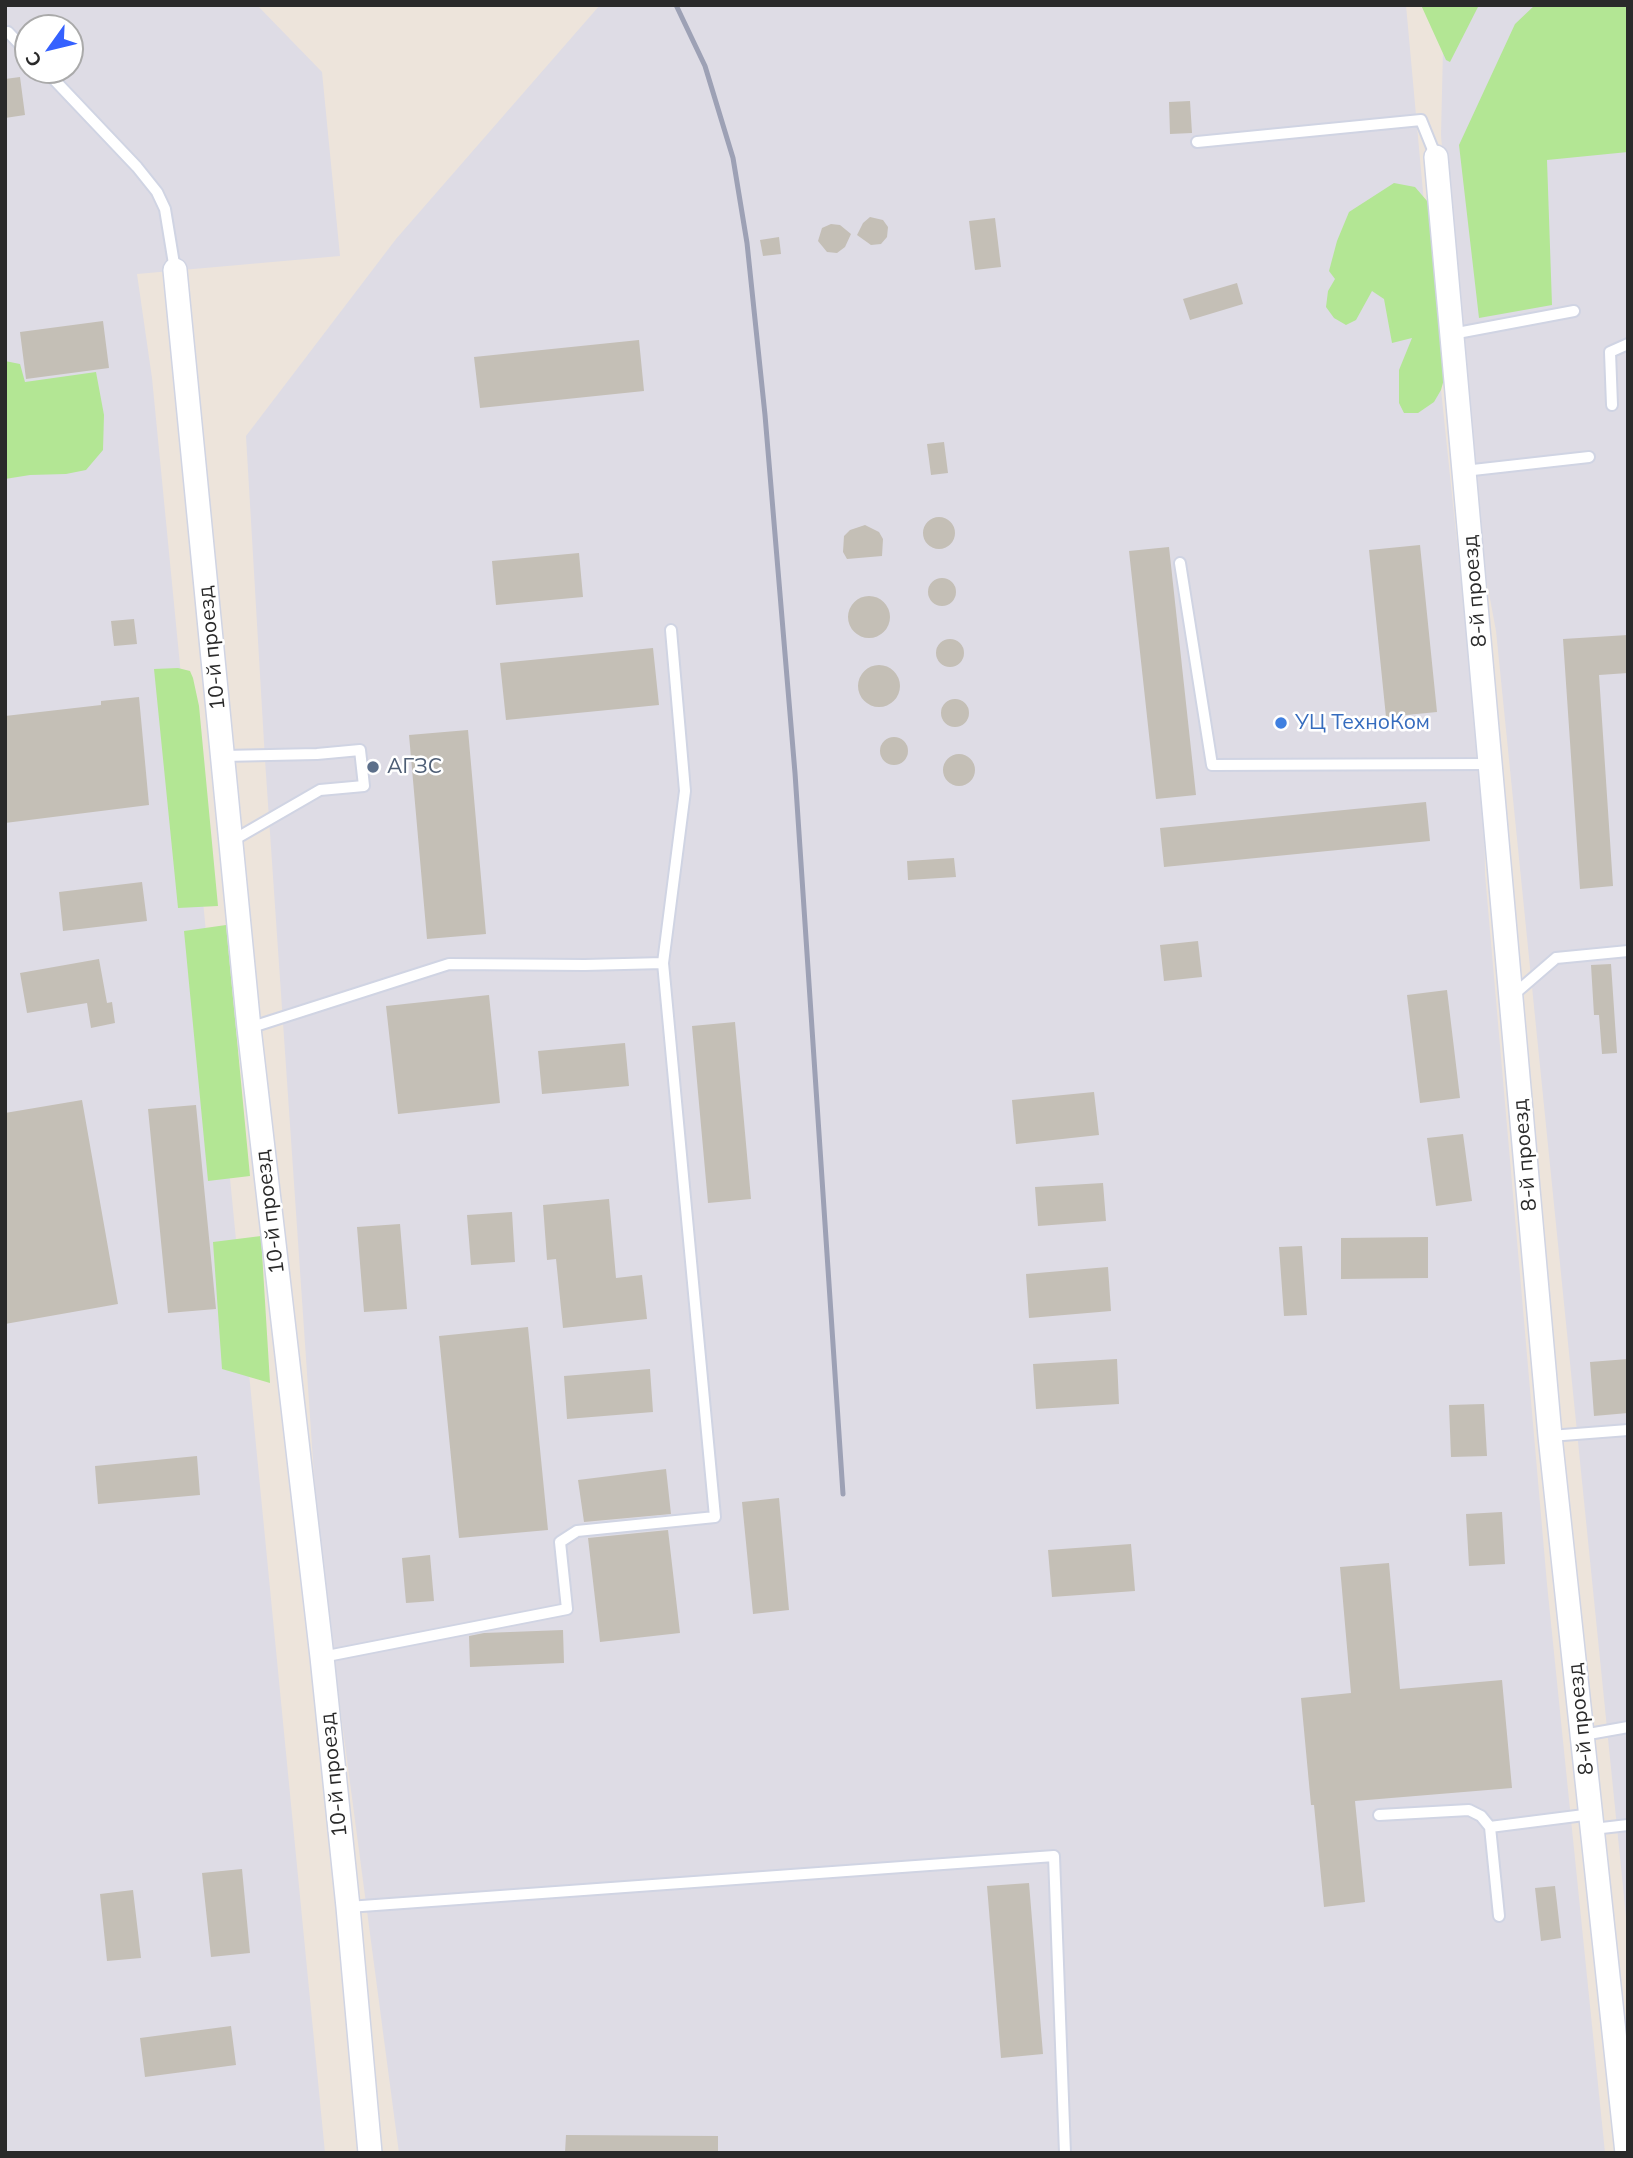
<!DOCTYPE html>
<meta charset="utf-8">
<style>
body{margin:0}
#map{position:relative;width:1633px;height:2158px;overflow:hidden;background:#ede4db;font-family:Mulish,sans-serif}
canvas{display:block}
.frame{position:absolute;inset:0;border:7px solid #2a2a2a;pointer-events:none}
.north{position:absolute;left:14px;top:14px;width:70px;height:70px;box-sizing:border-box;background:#fff;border:2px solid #aaa;border-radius:50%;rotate:236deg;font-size:19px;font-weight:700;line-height:28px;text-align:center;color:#2a2a2a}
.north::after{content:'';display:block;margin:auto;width:24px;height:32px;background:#3561ff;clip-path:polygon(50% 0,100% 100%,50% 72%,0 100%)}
</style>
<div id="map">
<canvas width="1633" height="2158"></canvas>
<div class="frame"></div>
<div class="north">С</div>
</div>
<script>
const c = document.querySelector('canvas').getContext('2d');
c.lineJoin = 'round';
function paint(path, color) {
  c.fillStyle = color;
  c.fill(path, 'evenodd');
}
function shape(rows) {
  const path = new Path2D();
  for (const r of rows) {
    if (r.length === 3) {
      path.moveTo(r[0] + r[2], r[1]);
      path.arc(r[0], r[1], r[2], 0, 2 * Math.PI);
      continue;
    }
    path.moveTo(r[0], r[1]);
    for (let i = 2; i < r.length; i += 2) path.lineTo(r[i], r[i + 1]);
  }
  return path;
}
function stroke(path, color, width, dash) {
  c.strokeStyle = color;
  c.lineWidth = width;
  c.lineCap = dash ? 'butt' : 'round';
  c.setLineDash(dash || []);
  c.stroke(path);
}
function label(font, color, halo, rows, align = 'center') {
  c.font = font + ' Mulish,sans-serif';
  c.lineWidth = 5;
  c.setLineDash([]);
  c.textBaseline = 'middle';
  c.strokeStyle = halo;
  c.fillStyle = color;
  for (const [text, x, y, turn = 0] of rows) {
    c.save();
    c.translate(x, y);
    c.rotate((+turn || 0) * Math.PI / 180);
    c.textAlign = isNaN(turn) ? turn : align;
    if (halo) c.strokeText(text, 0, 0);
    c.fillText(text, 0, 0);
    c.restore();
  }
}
paint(shape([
 [5,5,257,5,322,72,340,256,137,274,152,378,325,2153,5,2153],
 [28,28,70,28,70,70,28,70],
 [600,5,1406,5,1441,390,1484,800,1485,874,1547,1584,1605,2153,399,2153,319,1548,265,760,246,436,396,239],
 [1438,5,1628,5,1628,1936,1496,631,1472,502,1441,135,1443,50]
]), '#dedce5');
paint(shape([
 [1421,5,1479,5,1450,62,1446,60],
 [1535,5,1628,5,1628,152,1547,160,1552,305,1479,318,1459,145,1515,24],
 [1394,183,1415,187,1434,209,1447,368,1441,390,1434,402,1418,413,1404,413,1399,403,1399,370,1412,338,1392,343,1384,299,1372,291,1356,320,1346,325,1334,318,1326,307,1328,291,1335,279,1329,271,1337,241,1349,212],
 [5,361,20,364,25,382,96,372,104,415,103,450,86,470,66,474,30,475,5,479],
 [178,668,190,671,193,678,199,706,218,906,178,908,154,669],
 [226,925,250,1176,208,1181,184,931],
 [261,1236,270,1383,222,1369,213,1242]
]), '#b3e694');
paint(shape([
 [20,77,25,115,5,118,5,79],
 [1190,101,1192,133,1170,134,1169,102],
 [870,217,883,220,888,227,887,237,881,244,871,245,857,235,863,223],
 [995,218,1001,267,975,270,969,221],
 [831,224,840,225,851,234,845,247,837,253,827,252,818,241,822,228],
 [779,237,781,254,763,256,760,240],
 [1237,283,1243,304,1190,320,1183,299],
 [103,321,109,368,26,379,20,332],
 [639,340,644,391,480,408,474,357],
 [944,442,948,473,931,475,927,444],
 [939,533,16],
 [865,525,879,532,883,539,882,556,847,559,843,552,844,536,850,530],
 [1420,545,1437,712,1386,717,1369,550],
 [1169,547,1196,795,1156,799,1129,551],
 [579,553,583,597,496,605,492,561],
 [942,592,14],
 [869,617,21],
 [134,619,137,644,114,646,111,621],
 [1628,635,1628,673,1599,675,1613,886,1580,889,1563,639],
 [950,653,14],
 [653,648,659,705,506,720,500,663],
 [879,686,21],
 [139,697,149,805,5,823,5,716,101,705,101,701],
 [955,713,14],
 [468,730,486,934,427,939,409,735],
 [894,751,14],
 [959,770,16],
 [1426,802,1430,841,1164,867,1160,828],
 [954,858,956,877,908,880,907,861],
 [142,882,147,921,63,931,59,892],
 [1198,941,1202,977,1164,981,1160,945],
 [99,959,107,1003,112,1002,115,1023,91,1028,87,1003,27,1013,20,973],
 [1611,964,1617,1053,1602,1054,1599,1015,1594,1015,1591,965],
 [1447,990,1460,1098,1420,1103,1407,995],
 [489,995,500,1103,398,1114,386,1006],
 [735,1022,751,1199,708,1203,692,1026],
 [625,1043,629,1086,542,1094,538,1051],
 [1094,1092,1099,1135,1016,1144,1012,1100],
 [82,1100,118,1304,5,1324,5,1113],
 [196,1105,216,1309,168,1313,148,1109],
 [1463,1134,1472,1201,1436,1206,1427,1138],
 [1103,1183,1106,1221,1038,1226,1035,1187],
 [609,1199,616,1278,642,1275,647,1319,563,1328,556,1259,547,1260,543,1205],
 [512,1212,515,1262,471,1265,467,1215],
 [400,1224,407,1309,364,1312,357,1227],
 [1428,1237,1428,1278,1341,1279,1341,1238],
 [1302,1246,1307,1315,1284,1316,1279,1247],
 [1108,1267,1111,1311,1029,1318,1026,1274],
 [528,1327,548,1530,459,1538,439,1336],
 [1117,1359,1119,1404,1036,1409,1033,1364],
 [1628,1359,1628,1413,1594,1416,1590,1362],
 [650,1369,653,1412,567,1419,564,1376],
 [1484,1404,1487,1456,1451,1457,1449,1405],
 [197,1456,200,1495,98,1504,95,1466],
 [666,1469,671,1514,584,1522,578,1480],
 [779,1498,789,1610,753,1614,742,1502],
 [1502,1512,1505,1564,1469,1566,1466,1514],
 [668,1530,680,1633,600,1642,588,1538],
 [1131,1544,1135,1591,1052,1597,1048,1550],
 [430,1555,434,1601,406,1603,402,1558],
 [1389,1563,1400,1689,1502,1680,1512,1788,1355,1801,1365,1902,1324,1907,1314,1805,1311,1805,1301,1698,1351,1693,1340,1567],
 [563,1630,564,1663,470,1667,469,1636,484,1633],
 [242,1869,250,1953,211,1957,202,1873],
 [1029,1883,1043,2054,1001,2058,987,1886],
 [1555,1886,1561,1938,1541,1941,1535,1888],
 [133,1890,141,1958,107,1961,100,1894],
 [231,2026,236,2065,145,2077,140,2038],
 [566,2135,718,2136,718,2153,565,2153]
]), '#c4bfb6');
const service = shape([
 [8,32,28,53],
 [45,70,137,167,157,192,165,209,175,270],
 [1197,142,1421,120,1436,157],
 [1452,334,1574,311],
 [1612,405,1610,352,1628,344],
 [1464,471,1589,457],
 [1180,563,1212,765,1491,764],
 [223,756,317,754,360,750,364,786,320,790,230,842],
 [1512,996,1556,958,1628,951],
 [249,1028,449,964,585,965,663,963],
 [1550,1436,1628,1430],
 [322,1657,567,1609,560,1542,577,1531,715,1517,663,963,685,791,671,630],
 [1583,1735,1628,1727],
 [1379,1815,1469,1810,1481,1816,1490,1827],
 [1593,1829,1628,1825],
 [348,1907,1054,1856,1065,2153],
 [1499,1916,1490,1827,1592,1814]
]);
const minor = shape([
 [1436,157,1550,1436,1627,2153],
 [175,270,249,1028,322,1657,348,1907,370,2153]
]);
stroke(service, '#d0d4e3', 14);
stroke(minor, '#d0d4e3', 26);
stroke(service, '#fff', 10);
stroke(minor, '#fff', 23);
stroke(shape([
 [676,5,705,66,733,158,747,243,765,415,795,773,843,1494]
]), '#9da1b5', 5);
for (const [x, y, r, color] of [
 [1281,723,7,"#3f7fe0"],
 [373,767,7,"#5c6f8a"]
]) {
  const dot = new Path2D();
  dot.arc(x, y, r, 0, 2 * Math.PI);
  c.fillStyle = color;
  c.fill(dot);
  stroke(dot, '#fff', 2.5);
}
label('21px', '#2a2a2a', '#fff', [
 ["8-й проезд",1475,591,-95],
 ["10-й проезд",212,648,-96],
 ["8-й проезд",1525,1155,-95],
 ["10-й проезд",270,1212,-97],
 ["8-й проезд",1581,1719,-96],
 ["10-й проезд",334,1775,-96]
]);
label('21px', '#366cbe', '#fff', [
 ["УЦ ТехноКом",1295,723]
], 'left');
label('21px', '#4e5e75', '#fff', [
 ["АГЗС",387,767]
], 'left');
</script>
